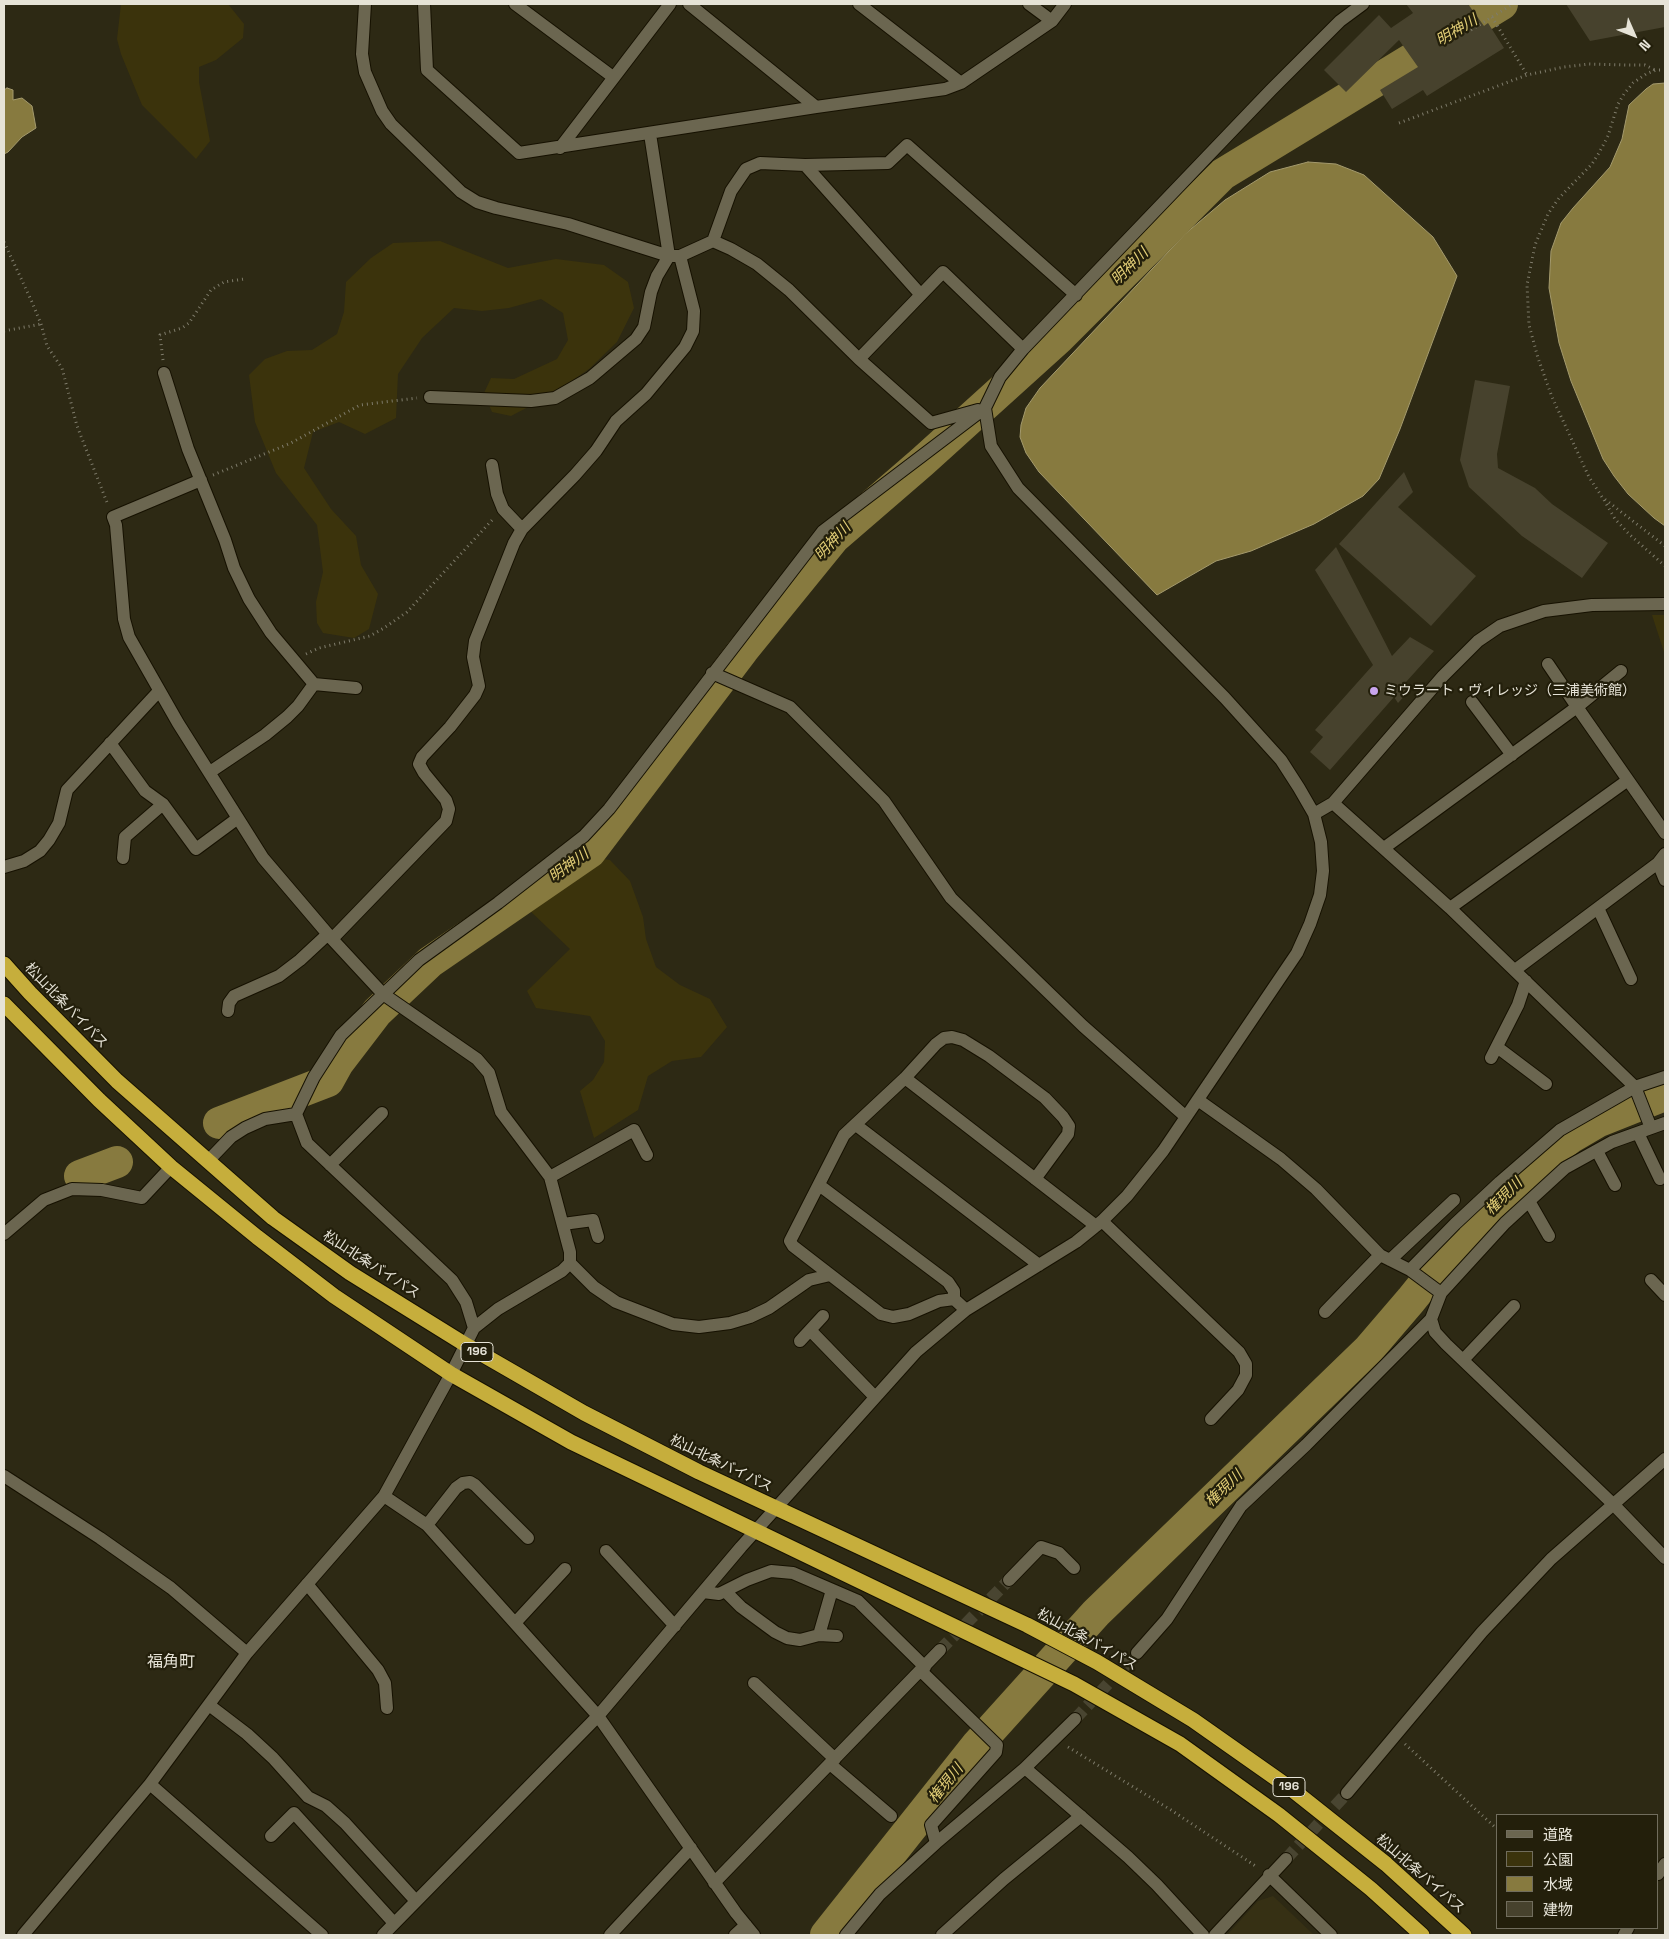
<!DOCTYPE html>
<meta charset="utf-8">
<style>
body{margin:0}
#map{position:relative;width:1669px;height:1939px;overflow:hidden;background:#2d2914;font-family:"Space Grotesk","Noto Sans JP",sans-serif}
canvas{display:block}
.frame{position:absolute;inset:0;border:5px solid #e6e3d7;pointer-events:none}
.legend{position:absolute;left:1496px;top:1814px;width:162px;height:115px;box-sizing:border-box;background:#231f0b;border:1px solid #716d5d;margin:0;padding:6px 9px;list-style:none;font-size:15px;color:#e6e3d7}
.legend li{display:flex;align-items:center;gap:10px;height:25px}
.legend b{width:25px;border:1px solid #716d5d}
.north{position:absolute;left:1609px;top:10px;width:50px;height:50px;-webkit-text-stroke:4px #231f0b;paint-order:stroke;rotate:134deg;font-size:14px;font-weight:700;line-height:20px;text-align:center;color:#e6e3d7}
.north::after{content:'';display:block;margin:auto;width:18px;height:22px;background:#e6e3d7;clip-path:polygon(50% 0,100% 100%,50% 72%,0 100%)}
</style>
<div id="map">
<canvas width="1669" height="1939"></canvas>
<div class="frame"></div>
<ul class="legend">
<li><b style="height:6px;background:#6b6650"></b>道路</li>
<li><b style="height:14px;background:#3b330c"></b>公園</li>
<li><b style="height:14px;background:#877a3f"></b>水域</li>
<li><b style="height:14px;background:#47422d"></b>建物</li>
</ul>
<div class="north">N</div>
</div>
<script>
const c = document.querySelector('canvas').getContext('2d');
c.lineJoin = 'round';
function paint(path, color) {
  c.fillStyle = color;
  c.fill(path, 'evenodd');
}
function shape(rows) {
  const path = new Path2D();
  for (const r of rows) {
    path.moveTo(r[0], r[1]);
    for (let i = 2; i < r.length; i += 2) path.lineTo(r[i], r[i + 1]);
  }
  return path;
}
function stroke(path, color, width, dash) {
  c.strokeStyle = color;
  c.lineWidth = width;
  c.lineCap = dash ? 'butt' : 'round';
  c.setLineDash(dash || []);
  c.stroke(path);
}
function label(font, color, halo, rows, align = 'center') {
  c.font = font + ' "Space Grotesk","Noto Sans JP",sans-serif';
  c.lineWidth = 4.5;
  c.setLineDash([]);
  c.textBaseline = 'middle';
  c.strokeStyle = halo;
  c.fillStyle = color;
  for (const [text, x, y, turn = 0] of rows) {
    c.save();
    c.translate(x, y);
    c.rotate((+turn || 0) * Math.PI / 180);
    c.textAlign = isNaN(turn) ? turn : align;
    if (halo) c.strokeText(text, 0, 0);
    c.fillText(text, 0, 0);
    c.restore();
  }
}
paint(shape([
 [1273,1896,1314,1935,1227,1935,1258,1901]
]), '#363014');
paint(shape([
 [121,4,228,4,244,24,243,38,216,60,199,67,199,82,210,141,196,159,142,105,121,54,117,39],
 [440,241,508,268,556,259,604,265,628,282,634,308,617,342,589,369,551,395,511,416,492,412,484,393,491,378,514,379,557,359,568,340,563,313,541,299,509,308,482,311,454,308,422,338,398,374,396,418,365,434,339,422,313,432,304,468,331,509,356,536,361,565,378,594,369,629,354,638,323,633,317,623,316,602,323,572,317,525,276,473,255,422,249,375,265,359,287,351,312,350,337,334,344,312,346,282,371,258,393,243],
 [1652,615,1665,615,1665,655],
 [597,858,610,860,630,881,643,917,646,939,656,967,680,985,710,999,727,1027,701,1057,672,1061,648,1076,638,1110,594,1138,580,1091,593,1080,604,1062,605,1041,590,1016,536,1008,527,991,570,949,527,908]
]), '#3b330c');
const water = shape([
 [1665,83,1665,526,1654,518,1628,494,1614,476,1603,459,1571,381,1559,343,1549,288,1551,251,1561,223,1573,208,1610,167,1622,139,1629,105,1646,89,1653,84,1665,83],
 [7,88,13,90,13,100,22,98,32,106,36,128,22,137,8,152,4,154,4,90,7,88],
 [1308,162,1336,164,1364,175,1433,237,1457,276,1400,429,1379,479,1363,496,1314,524,1251,551,1216,561,1157,595,1039,472,1026,453,1020,437,1021,425,1026,408,1040,388,1185,234,1225,200,1270,172,1308,162]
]);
paint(water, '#877a3f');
stroke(water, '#a49a6d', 1);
stroke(shape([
 [219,1123,328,1081,338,1063,377,1012,430,962,590,852,743,650,834,538,922,462,1058,339,1223,174,1502,4],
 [80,1176,117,1162],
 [826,1935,977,1745,1096,1613,1369,1349,1411,1300,1448,1254,1539,1162,1570,1138,1599,1121,1665,1095]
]), '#877a3f', 32);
paint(shape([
 [1406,4,1468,4,1484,26,1488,23,1504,48,1427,96,1423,90,1392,109,1380,90,1418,67,1399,40,1346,92,1324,70,1379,15,1391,28,1413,13],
 [1566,4,1665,4,1665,27,1590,41],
 [1475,380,1510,386,1497,454,1498,468,1535,488,1552,504,1608,543,1582,578,1522,536,1469,487,1460,460],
 [1404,472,1413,492,1398,507,1476,576,1431,626,1339,544],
 [1336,547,1392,656,1410,637,1434,651,1406,682,1411,689,1398,703,1394,697,1330,770,1310,752,1323,737,1315,730,1373,665,1315,570]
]), '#47422d');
stroke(shape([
 [940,1650,1009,1580],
 [1075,1719,1137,1653],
 [1286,1859,1347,1793]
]), '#494531', 12, [12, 6]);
const minor = shape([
 [365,4,362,54,365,72,382,111,391,124,461,192,477,202,496,208,568,224,669,256,680,256,713,241,731,249,757,264,789,290,859,359,931,423,978,410],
 [424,4,427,70,519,153,816,107,945,89,961,83,1052,21,1065,4],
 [515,4,613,77],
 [689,4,816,107],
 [859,4,961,83],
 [1029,4,1052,21],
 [560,148,670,4],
 [805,165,921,295],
 [713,241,731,191,746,169,760,163,805,165,888,163,907,145,1076,295],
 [859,359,943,272,1023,349],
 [164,373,188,449,225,540,234,568,249,599,271,633,314,684],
 [430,397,531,401,555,398,590,378,636,339,644,327,651,292,657,276,669,256,650,134],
 [492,465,497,494,503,509,522,529],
 [1548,664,1577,707,1621,671],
 [712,673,790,707,884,801,951,898,1083,1026,1186,1117],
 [1472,702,1512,755],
 [110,743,145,791,163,804,196,849,238,818],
 [210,772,265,735,287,717,298,706,314,684,356,688],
 [1333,803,1450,908,1635,1087,1651,1128],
 [1314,814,1333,803,1443,676,1478,641,1500,626,1544,611,1592,605,1665,604],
 [1384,848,1577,707,1665,833],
 [123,858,125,837,163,804],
 [1658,863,1665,880],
 [4,867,24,861,40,851,49,840,59,823,67,790,159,691],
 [1450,908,1628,780],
 [1598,908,1631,979],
 [332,939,446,821,449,809,446,800,424,773,419,764,422,757,450,727,475,695,479,686,473,657,475,641,514,543,522,529,575,475,596,451,616,421,646,394,685,347,693,331,694,311,680,256],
 [1515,970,1658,863,1665,854],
 [228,1011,229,1003,234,996,279,976,300,960,328,934],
 [1497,1047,1546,1084],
 [1491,1058,1518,1005,1526,981],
 [905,1078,1096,1226],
 [1198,1100,1281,1159,1316,1189,1380,1255,1410,1270,1441,1293],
 [1665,1123,1612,1142,1565,1168,1505,1223,1441,1293,1431,1319,1435,1332,1446,1344,1614,1505,1665,1558],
 [856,1125,1039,1265],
 [1638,1133,1660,1179],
 [1597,1151,1615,1185],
 [208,1161,231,1137,245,1128,265,1119,296,1114],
 [330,1165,382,1113],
 [550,1177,634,1130,647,1155],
 [819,1185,948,1282,954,1291,954,1299],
 [1529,1201,1549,1236],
 [1102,1221,1239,1352,1246,1364,1246,1375,1238,1390,1211,1419],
 [563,1224,593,1220,598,1237],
 [4,1234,44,1200,72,1189,102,1190,142,1198,171,1167],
 [1390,1260,1454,1200],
 [570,1263,594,1287,616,1302,673,1324,699,1327,730,1323,750,1317,769,1308,809,1280,830,1275],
 [1410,1270,1455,1224,1500,1182,1560,1130,1635,1087,1665,1077],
 [1651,1280,1665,1295],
 [966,1310,954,1299,939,1301,909,1314,893,1317,881,1314,793,1246,790,1241,844,1135,905,1078,936,1044,944,1038,952,1037,963,1040,989,1056,1045,1098,1063,1117,1069,1126,1068,1134,1035,1179],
 [1325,1312,1380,1255],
 [474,1328,466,1302,452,1280,307,1143,296,1114,314,1077,341,1035,419,960,498,903,584,836,609,809,823,531,985,408],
 [810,1330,875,1397],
 [800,1341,823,1316],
 [1463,1360,1514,1306],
 [4,1476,100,1538,171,1588,247,1653],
 [384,1496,427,1525,598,1716,736,1913,754,1935],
 [427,1525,456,1488,463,1483,470,1482,475,1485,528,1538],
 [606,1551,675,1626],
 [1009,1580,1041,1547,1059,1553,1074,1568],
 [307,1584,378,1670,385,1683,387,1708],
 [725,1591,741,1607,775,1632,787,1638,800,1640,819,1635,837,1636],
 [703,1592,719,1594,747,1580,771,1571,793,1573,858,1601,925,1667],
 [515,1623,565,1569],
 [819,1635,832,1590],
 [1137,1653,1167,1619,1241,1506,1306,1445,1431,1319],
 [921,1671,997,1745,996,1752,931,1825,936,1843],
 [754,1683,835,1759],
 [209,1705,247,1734,273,1758,308,1797,326,1806,345,1823,416,1901],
 [830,1764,891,1816],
 [1025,1768,1128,1857,1157,1885,1203,1935],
 [150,1784,322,1935],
 [1347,1793,1482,1632,1551,1559,1665,1459],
 [271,1836,294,1813,394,1923],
 [1658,1874,1665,1864],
 [1269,1875,1331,1935],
 [714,1883,940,1650],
 [23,1935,150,1784,247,1653,384,1496,451,1374,474,1328,498,1309,562,1271,570,1263,570,1252,550,1177,501,1112,489,1073,477,1059,383,994,332,939,263,858,178,723,129,637,124,619,116,525,113,517,201,480],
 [383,1935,598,1716,741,1547,916,1352,966,1310,1076,1242,1102,1221,1127,1196,1163,1151,1297,953,1310,924,1320,895,1323,871,1321,842,1314,814,1299,788,1281,760,1225,698,1018,488,991,446,985,408,1000,377,1023,349,1271,90,1340,21,1363,4],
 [610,1935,691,1848],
 [735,1935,746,1925],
 [846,1935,880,1894,936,1843,1025,1768,1075,1719],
 [942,1935,1004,1879,1081,1816],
 [1215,1935,1286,1859],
 [1624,1935,1628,1928]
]);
const highway = shape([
 [4,964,30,993,117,1081,273,1218,350,1273,466,1345,584,1413,699,1472,1027,1625,1097,1662,1193,1720,1294,1791,1386,1864,1464,1935],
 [4,1004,99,1100,171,1167,257,1237,334,1296,451,1374,571,1442,1074,1684,1180,1744,1279,1815,1371,1889,1422,1935]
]);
stroke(minor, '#161101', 14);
stroke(highway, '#161101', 17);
stroke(shape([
 [1492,17,1527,75],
 [1471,30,1513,4],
 [1665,70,1656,70,1646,74,1633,83,1624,94,1618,104,1608,136,1599,153,1592,164,1559,198,1548,214,1535,245,1527,285,1529,325,1538,358,1552,397,1589,477,1602,497,1665,546],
 [1399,123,1527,75,1564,67,1589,64,1626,65,1645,65,1655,70],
 [4,242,32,302,41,324,47,346,62,368,77,426,108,505],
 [4,331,41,324],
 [163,360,160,335,182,328,189,323,211,290,224,282,244,279],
 [213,475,291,443,360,405,417,398],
 [1604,500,1615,519,1630,535,1665,566],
 [306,654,319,648,370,636,384,628,407,612,494,518],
 [1405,1744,1498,1830],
 [1068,1747,1171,1810,1257,1867]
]), '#7f7c6b', 3, [1, 4]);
stroke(minor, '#6b6650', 12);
stroke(highway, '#c6ae3c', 15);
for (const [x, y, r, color] of [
 [1374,691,5,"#c9a5ee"]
]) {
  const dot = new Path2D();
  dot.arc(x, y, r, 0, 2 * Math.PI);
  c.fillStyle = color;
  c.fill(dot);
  stroke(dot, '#231f0b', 2);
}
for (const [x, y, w] of [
 [477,1352,32],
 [1289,1787,32]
]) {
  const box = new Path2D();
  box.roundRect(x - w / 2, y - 9.5, w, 19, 4);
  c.fillStyle = '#231f0b';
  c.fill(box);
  stroke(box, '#e6e3d7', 1);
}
label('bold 12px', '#e6e3d7', null, [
 ["196",477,1352],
 ["196",1289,1787]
]);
label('14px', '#e6e3d7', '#231f0b', [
 ["ミウラート・ヴィレッジ（三浦美術館）",1384,691]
], 'left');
label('14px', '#e6e3d7', '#231f0b', [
 ["松山北条バイパス",66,1006,46],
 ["松山北条バイパス",371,1265,33],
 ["松山北条バイパス",721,1464,26],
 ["松山北条バイパス",1087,1640,29],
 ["松山北条バイパス",1420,1874,41]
]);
label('italic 15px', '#e1cd76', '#231f0b', [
 ["明神川",1457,31,-31],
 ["明神川",1130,267,-45],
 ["明神川",833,542,-47],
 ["明神川",569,866,-36],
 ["権現川",1504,1197,-45],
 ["権現川",1224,1489,-44],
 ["権現川",946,1784,-51]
]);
label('16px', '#e6e3d7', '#231f0b', [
 ["福角町",171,1663]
]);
</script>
